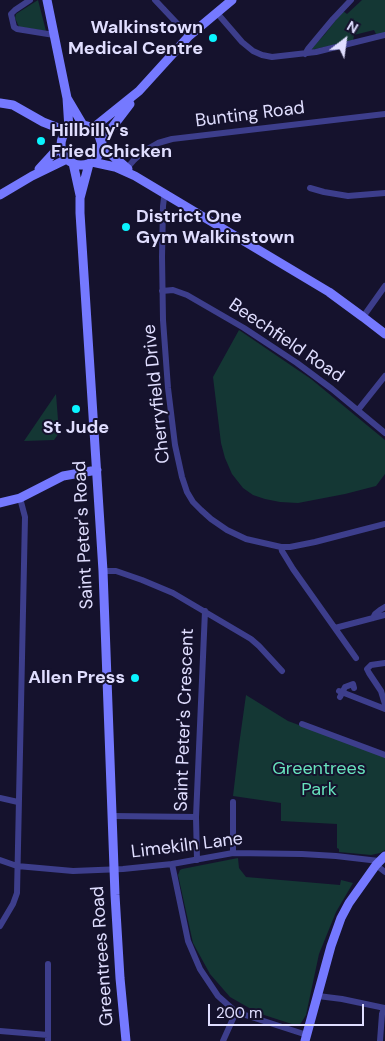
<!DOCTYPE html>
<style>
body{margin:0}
#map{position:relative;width:385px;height:1041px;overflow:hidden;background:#15122d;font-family:"DM Sans",sans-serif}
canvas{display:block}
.north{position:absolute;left:320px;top:15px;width:50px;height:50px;-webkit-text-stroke:4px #15122d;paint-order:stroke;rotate:30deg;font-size:14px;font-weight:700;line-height:20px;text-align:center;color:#e0deff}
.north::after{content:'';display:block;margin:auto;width:18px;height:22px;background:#e0deff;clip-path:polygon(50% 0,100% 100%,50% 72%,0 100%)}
.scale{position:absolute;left:208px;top:1004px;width:156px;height:22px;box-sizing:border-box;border:2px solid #e0deff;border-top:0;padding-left:6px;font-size:15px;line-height:18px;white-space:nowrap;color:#e0deff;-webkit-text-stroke:4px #15122d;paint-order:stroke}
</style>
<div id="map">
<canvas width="385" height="1041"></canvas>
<div class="north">N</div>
<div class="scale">200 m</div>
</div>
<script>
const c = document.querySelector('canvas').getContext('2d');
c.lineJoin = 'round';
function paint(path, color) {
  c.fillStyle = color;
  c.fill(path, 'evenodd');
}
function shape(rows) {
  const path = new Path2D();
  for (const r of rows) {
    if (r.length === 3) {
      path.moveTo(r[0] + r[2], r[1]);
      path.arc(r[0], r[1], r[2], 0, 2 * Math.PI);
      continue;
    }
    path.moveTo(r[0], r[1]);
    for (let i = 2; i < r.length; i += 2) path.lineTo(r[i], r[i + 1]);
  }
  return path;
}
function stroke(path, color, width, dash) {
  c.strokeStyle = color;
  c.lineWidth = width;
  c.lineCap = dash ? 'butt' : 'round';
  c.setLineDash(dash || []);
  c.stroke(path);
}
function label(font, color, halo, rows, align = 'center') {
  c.font = font + ' "DM Sans",sans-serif';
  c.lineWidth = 4;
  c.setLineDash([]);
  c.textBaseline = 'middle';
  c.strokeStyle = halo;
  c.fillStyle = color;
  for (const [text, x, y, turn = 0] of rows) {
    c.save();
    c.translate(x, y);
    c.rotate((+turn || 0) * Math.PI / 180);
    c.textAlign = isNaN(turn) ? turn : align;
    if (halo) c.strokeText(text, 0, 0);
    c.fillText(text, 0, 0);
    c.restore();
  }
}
paint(shape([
 [38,0,46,31,19,27,15,18,16,14],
 [362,0,385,0,385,32,377,36,374,30,354,35,353,41,310,50,325,34,343,11,347,14],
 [239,330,311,379,385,440,385,474,376,486,345,494,298,503,280,502,265,499,253,495,243,488,232,474,225,458,221,443,213,377],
 [56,394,59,433,54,440,24,441],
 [246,695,288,721,385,757,385,850,380,853,371,855,339,852,339,849,337,848,337,824,281,821,281,803,233,796,239,745],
 [238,858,239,868,246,877,340,885,341,880,353,883,336,912,319,954,306,1015,301,1023,298,1026,258,1013,230,997,210,974,193,943,178,875,180,870,182,869]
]), '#143734');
stroke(shape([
 [30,0,15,10,11,14,14,27,17,29,54,35],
 [155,0,189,36],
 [217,13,242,42,253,51,262,55,272,57,316,52,385,35],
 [305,54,308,49,333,19,351,0],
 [127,168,134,160,144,151,158,143,172,139,385,114],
 [310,188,324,192,348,196,385,193],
 [167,195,164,198,163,206,162,257,163,320,168,388,175,445,182,477,187,492,193,502,201,510,211,519,227,530,246,539,281,547,282,551,293,569,356,658],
 [162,291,173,290,187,295,244,328,297,363,332,389,385,433],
 [363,317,385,286],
 [358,410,385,376],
 [281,547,290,547,315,542,385,524],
 [103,571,116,571,142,580,173,593,251,639,259,646,282,671],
 [373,618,375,614,380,610,385,607],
 [335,628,385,615],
 [385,663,371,665,367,669,369,673,381,691,385,704],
 [339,691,385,709],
 [340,697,345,687,353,684,354,688],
 [302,724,385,755],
 [0,798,18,802],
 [112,816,196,817],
 [233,853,233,802],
 [0,860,17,866,73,871,123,869,172,864,233,853,302,854,336,856,379,861],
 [197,860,196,817,205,611],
 [172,864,188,941,200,969,218,996,236,1012,307,1035],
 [376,865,385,872],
 [0,926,13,904,17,893,25,517,20,498],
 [48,964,48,1041],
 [318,996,342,999,385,1008],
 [0,1031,48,1035],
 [223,1041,236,1012],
 [380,1041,382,1014,384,1008]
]), '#3d3e8c', 6);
stroke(shape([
 [47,0,67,98,69,129],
 [67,98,83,125],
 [0,103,13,105,43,122,66,131],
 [81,145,20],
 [93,128,139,91,189,36,232,0],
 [101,142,130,104],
 [101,143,106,150,128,169],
 [92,162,115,167,135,176,329,292,363,317,385,334],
 [73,163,80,195],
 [89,164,80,198,80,213,103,571,115,895,120,978,126,1041],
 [39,169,61,145],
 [0,195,32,176,67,159],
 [0,503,20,498,63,476,97,470],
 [305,1041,331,946,341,918,349,903,376,865,385,856]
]), '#7579ff', 9);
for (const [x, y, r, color] of [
 [213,38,5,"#0af4ff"],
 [41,141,5,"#0af4ff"],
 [126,227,5,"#0af4ff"],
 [76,409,5,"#0af4ff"],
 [135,678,5,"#0af4ff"]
]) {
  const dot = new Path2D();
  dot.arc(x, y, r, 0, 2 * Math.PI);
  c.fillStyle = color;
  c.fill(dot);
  stroke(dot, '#15122d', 2);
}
label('bold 18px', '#e0deff', '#15122d', [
 ["Walkinstown",203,28],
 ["Medical Centre",203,49],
 ["Hillbilly's",51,131,"left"],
 ["Fried Chicken",51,152,"left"],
 ["District One",136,217,"left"],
 ["Gym Walkinstown",136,238,"left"],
 ["St Jude",76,428,"center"],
 ["Allen Press",125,678]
], 'right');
label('18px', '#e0deff', '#15122d', [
 ["Bunting Road",250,115,-7],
 ["Beechfield Road",286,341,34],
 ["Cherryfield Drive",157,394,-96],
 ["Saint Peter's Road",84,535,-93],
 ["Saint Peter's Crescent",185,720,-88],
 ["Limekiln Lane",187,846,-7],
 ["Greentrees Road",103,956,-94]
]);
label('18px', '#67e2bc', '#15122d', [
 ["Greentrees",319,769],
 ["Park",319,790]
]);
</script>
